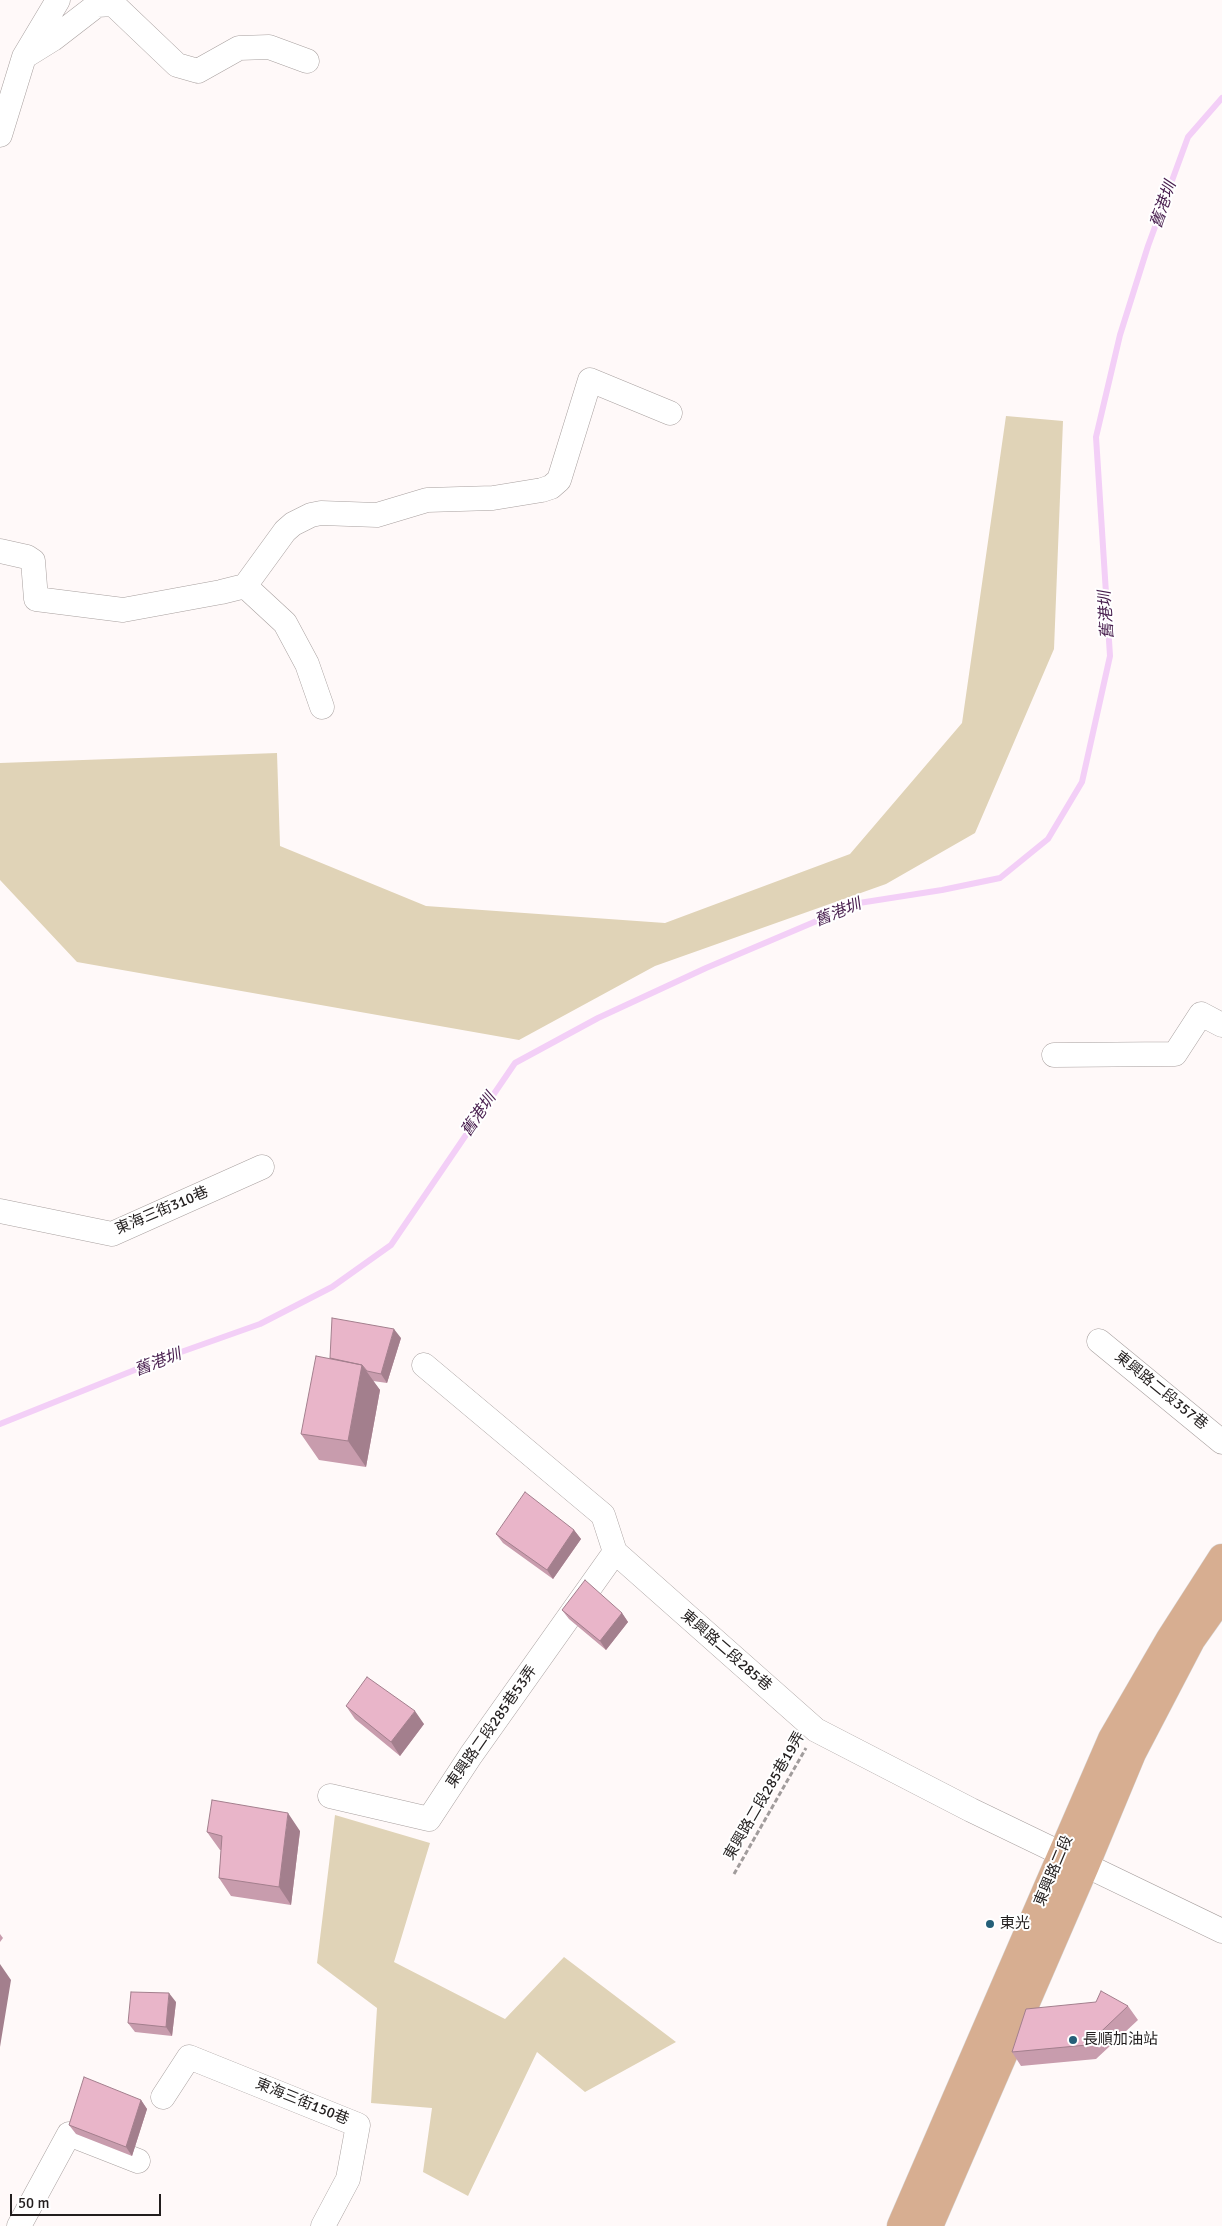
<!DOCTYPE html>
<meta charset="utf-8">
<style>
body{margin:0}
#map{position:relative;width:1222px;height:2226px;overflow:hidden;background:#fff9f9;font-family:Signika,sans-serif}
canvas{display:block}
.scale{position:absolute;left:10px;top:2194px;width:151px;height:22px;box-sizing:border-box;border:2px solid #221e1e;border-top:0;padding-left:6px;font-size:15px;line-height:18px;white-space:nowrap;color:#221e1e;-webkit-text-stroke:4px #fff;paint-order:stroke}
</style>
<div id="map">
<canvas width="1222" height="2226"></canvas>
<div class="scale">50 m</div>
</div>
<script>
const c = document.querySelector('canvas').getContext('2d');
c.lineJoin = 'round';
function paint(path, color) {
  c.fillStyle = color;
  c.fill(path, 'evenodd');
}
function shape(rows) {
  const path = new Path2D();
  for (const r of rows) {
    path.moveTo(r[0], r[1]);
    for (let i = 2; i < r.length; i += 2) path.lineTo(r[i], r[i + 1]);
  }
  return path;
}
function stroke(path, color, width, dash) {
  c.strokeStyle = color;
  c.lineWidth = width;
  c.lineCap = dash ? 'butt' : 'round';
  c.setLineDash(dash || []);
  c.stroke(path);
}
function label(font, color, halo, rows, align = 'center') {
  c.font = font + ' Signika,"Noto Sans TC",sans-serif';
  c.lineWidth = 4;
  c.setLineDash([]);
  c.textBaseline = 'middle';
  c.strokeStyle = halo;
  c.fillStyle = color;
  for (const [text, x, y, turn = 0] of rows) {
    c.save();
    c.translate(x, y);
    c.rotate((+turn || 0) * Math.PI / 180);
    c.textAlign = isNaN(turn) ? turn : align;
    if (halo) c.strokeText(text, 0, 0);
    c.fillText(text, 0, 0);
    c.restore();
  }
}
paint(shape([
 [1006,416,1063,421,1054,649,975,833,886,884,655,966,519,1040,77,962,0,880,0,763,277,753,280,846,426,906,665,923,850,854,962,723],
 [335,1815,430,1843,394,1962,505,2019,564,1957,676,2042,585,2092,537,2052,468,2196,423,2172,432,2108,371,2103,377,2008,317,1963]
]), '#e0d3b7');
stroke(shape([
 [0,1424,167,1357,260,1324,332,1287,391,1245,515,1063,598,1018,706,968,859,903,942,890,1000,878,1048,839,1082,782,1110,656,1096,437,1120,335,1148,246,1188,137,1222,98]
]), '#f3cff7', 6);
const minor = shape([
 [24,57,53,39,97,5,113,4,177,65,198,71,239,48,269,47,307,61],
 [0,135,24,57,58,0],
 [0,551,27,557,33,561,36,599,123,610,221,592,245,586,285,531,293,524,311,515,321,513,377,515,427,500,493,498,542,490,551,487,559,480,590,380,670,413],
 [245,586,285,623,307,664,322,707],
 [1054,1055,1175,1054,1201,1014,1222,1025],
 [0,1211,112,1234,262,1167],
 [1099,1341,1222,1442],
 [424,1365,603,1515,615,1552,816,1730,971,1810,1222,1931],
 [330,1796,429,1819,471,1755,615,1552],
 [163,2097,189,2057,358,2125,348,2179,323,2226],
 [19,2226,69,2134,138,2161]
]);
const major = shape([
 [901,2226,1112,1739,1170,1639,1222,1558],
 [929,2226,1085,1866,1132,1753,1191,1640,1222,1596]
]);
stroke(minor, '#a8a09f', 25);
stroke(major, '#d7d6d6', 29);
stroke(shape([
 [734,1874,806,1748]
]), '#a19c9c', 3, [5, 2.5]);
stroke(minor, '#fff', 24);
stroke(major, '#d7ae91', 28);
paint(shape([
 [401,1338,387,1383,373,1381,380,1390,366,1467,319,1460,301,1434,330,1358],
 [574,1530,581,1539,553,1579,503,1543,496,1534],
 [562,1610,622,1613,628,1622,606,1650,569,1619],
 [346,1706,424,1724,400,1756,355,1719],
 [300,1831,291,1905,231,1896,219,1878,221,1850,220,1850,207,1832],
 [0,1934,3,1938,0,1942],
 [176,2002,172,2036,135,2032,128,2023],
 [1128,2006,1138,2020,1096,2059,1021,2066,1012,2052],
 [141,2100,147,2109,132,2156,76,2134,69,2125]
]), '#c89cad');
paint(shape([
 [394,1329,401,1338,387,1383,381,1374],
 [362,1365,380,1390,366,1467,348,1441],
 [574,1530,581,1539,553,1579,547,1570],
 [622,1613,628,1622,606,1650,600,1641],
 [415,1711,424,1724,400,1756,391,1742],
 [288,1813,300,1831,291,1905,279,1887],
 [0,1964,11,1980,0,2047],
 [169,1993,176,2002,172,2036,166,2027],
 [141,2100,147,2109,132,2156,126,2147]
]), '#a37f8d');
const building = shape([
 [332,1318,394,1329,381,1374,367,1371,362,1365,330,1358,332,1318],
 [316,1356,362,1365,348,1441,301,1434,316,1356],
 [525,1492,574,1530,547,1570,496,1534,525,1492],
 [585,1580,622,1613,600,1641,562,1610,585,1580],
 [367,1677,415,1711,391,1742,346,1706,367,1677],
 [212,1800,288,1813,279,1887,219,1878,222,1836,207,1832,212,1800],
 [1101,1991,1128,2006,1087,2045,1012,2052,1026,2009,1096,2002,1101,1991],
 [131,1992,169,1993,166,2027,128,2023,131,1992],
 [84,2077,141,2100,126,2147,69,2125,84,2077]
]);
paint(building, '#e9b5c9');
stroke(building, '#a37f8d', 1);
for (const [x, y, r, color] of [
 [990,1924,5,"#255f78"],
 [1073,2040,5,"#255f78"]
]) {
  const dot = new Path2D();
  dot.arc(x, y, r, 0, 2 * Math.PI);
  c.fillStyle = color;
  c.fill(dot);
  stroke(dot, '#fff', 2);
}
label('15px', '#221e1e', '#fff', [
 ["東海三街310巷",162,1211,-23],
 ["東興路二段357巷",1161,1391,39],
 ["東興路二段285巷",726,1651,41],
 ["東興路二段285巷53弄",492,1727,-55],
 ["東興路二段285巷19弄",765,1796,-60],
 ["東興路二段",1054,1871,-67],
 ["東海三街150巷",302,2102,22]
]);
label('15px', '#221e1e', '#fff', [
 ["東光",1000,1924],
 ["長順加油站",1083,2040]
], 'left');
label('italic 16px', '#481e4e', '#fff', [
 ["舊港圳",1164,205,-71],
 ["舊港圳",1107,615,-94],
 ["舊港圳",838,913,-22],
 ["舊港圳",479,1115,-56],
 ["舊港圳",158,1363,-21]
]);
</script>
